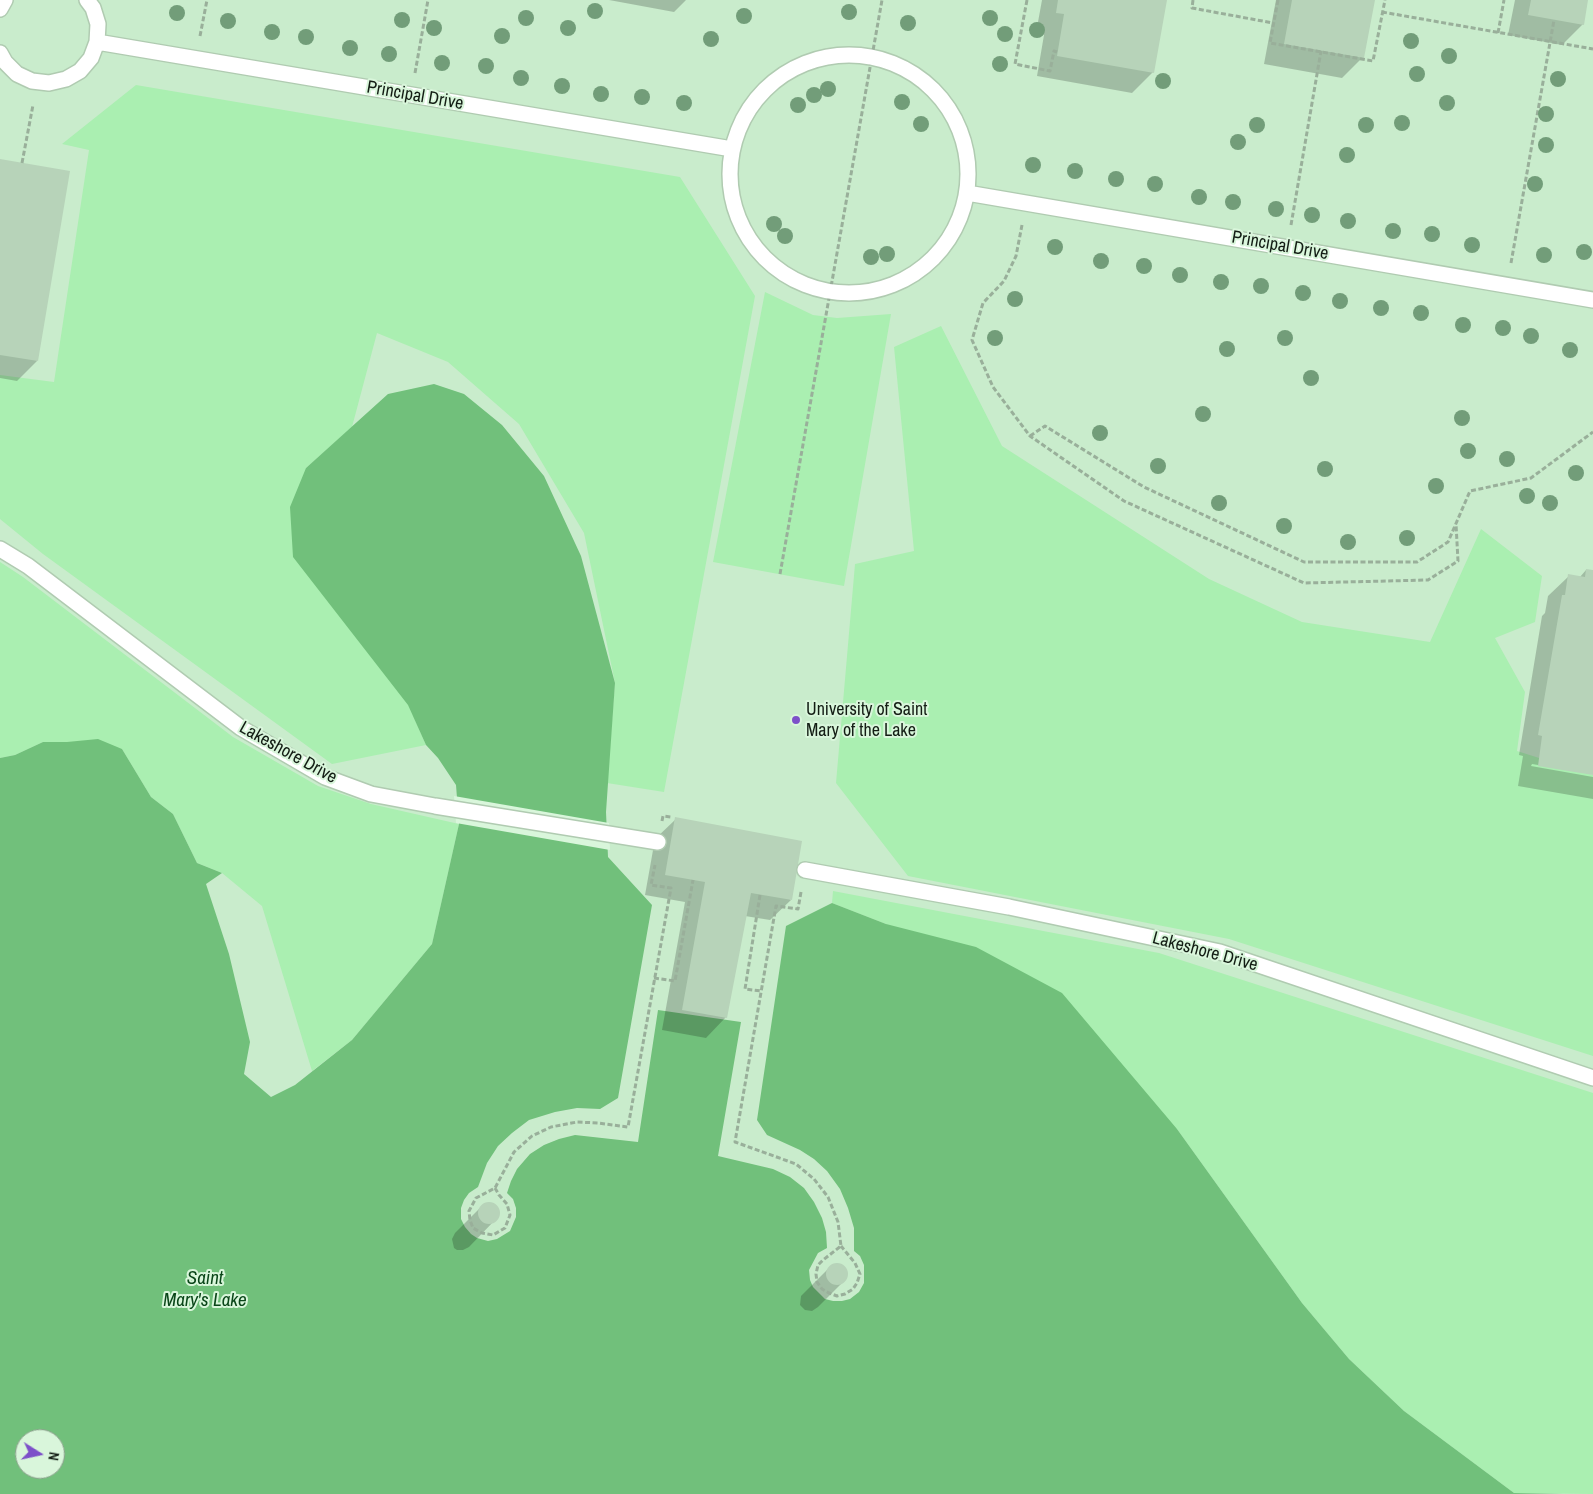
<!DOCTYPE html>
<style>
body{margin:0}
#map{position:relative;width:1593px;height:1494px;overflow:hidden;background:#d9f6db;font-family:"Archivo Narrow",sans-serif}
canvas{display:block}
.north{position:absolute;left:15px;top:1429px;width:50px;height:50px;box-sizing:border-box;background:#d9f6db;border:1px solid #8a9f8b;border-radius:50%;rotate:100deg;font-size:14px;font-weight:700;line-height:20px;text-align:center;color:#131d14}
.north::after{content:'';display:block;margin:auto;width:18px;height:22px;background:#7d50c9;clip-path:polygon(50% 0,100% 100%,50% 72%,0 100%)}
</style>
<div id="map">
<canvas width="1593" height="1494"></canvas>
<div class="north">N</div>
</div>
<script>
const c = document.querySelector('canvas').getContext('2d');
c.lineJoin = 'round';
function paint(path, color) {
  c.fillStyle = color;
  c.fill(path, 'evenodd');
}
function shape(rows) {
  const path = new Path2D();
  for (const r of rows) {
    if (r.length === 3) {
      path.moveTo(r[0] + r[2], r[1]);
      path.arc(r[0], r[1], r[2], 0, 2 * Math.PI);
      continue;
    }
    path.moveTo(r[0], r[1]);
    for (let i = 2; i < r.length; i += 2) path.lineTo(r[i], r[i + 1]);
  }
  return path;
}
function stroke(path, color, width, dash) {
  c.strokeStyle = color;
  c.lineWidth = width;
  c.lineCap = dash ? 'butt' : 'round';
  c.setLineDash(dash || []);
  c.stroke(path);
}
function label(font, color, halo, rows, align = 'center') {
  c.font = font + ' "Archivo Narrow",sans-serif';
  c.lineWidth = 4;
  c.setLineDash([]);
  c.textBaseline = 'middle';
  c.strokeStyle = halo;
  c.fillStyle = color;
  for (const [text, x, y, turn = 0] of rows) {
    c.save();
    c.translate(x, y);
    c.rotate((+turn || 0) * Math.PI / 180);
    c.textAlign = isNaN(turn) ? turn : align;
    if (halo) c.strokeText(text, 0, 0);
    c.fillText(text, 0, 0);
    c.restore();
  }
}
paint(shape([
 [0,0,1593,0,1593,1494,0,1494],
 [25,1439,55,1439,55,1469,25,1469]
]), '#c9eccc');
paint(shape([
 [136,85,680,177,755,296,664,792,607,783,615,683,584,533,519,424,448,362,377,333,352,427,306,468,426,745,332,764,43,554,0,519,0,375,54,382,89,150,62,144],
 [765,292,813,315,837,318,891,314,844,586,713,562],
 [941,326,1002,446,1209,579,1302,622,1430,642,1481,529,1542,576,1535,622,1495,638,1525,692,1517,751,1593,775,1593,1056,1229,939,908,876,836,783,855,564,914,551,894,347],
 [0,562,23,577,233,737,318,786,371,804,459,824,432,944,352,1040,312,1071,262,906,222,873,197,863,173,814,151,797,122,749,67,742,43,742,15,755,0,758],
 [833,891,1159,953,1593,1093,1593,1494,1514,1493,1404,1411,1349,1359,1302,1303,1177,1129,886,924,832,903]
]), '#aaefb1');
paint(shape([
 [434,384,464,394,502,425,544,476,581,556,615,683,606,812,608,857,652,905,618,1098,600,1109,577,1108,555,1112,529,1120,512,1133,498,1146,487,1163,478,1187,469,1193,464,1200,461,1208,461,1219,465,1227,471,1234,477,1238,488,1241,497,1239,510,1231,516,1217,516,1208,513,1199,507,1193,511,1181,517,1169,530,1154,544,1145,559,1139,575,1135,638,1142,658,1010,741,1022,718,1156,773,1169,790,1177,804,1188,814,1202,822,1218,826,1232,827,1248,818,1253,809,1270,810,1280,813,1287,825,1299,833,1301,842,1301,850,1299,859,1292,864,1283,864,1265,860,1256,854,1251,854,1228,848,1208,840,1189,827,1171,814,1159,800,1150,767,1135,757,1120,786,926,832,903,886,924,976,947,1062,993,1177,1129,1302,1303,1349,1359,1404,1411,1514,1493,1563,1494,0,1494,0,758,15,755,43,742,67,742,98,739,122,749,151,797,173,814,197,863,222,873,206,884,229,954,250,1042,244,1074,271,1097,295,1085,352,1040,432,944,459,824,456,785,438,758,426,745,408,705,293,557,290,507,306,468,388,394],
 [25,1439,55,1439,55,1469,25,1469]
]), '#71c07b');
paint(shape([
 [454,796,609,823,610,850,456,823]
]), '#d9f6db');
paint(shape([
 [609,0,686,0,674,12],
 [1042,0,1166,0,1153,72,1132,93,1037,76,1044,35,1036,33],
 [1276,0,1373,0,1363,57,1342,78,1264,64],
 [1515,0,1587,0,1583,24,1562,45,1508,35],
 [0,161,37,361,17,381,0,378],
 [1586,570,1593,571,1593,774,1532,764,1531,766,1593,777,1593,799,1518,786,1523,756,1519,755,1542,616,1545,613,1548,596,1569,576,1580,577],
 [676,819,791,900,770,920,745,916,726,1017,706,1038,662,1030,685,902,645,895,655,839],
 [491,1204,496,1207,498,1213,496,1219,469,1247,463,1250,457,1250,454,1248,452,1239,455,1233,482,1206],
 [837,1264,843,1266,846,1270,845,1280,818,1307,812,1311,805,1310,800,1305,801,1296,828,1269]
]), '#0003');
paint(shape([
 [1058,0,1167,0,1154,73,1057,56,1064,14,1056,13],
 [1292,0,1375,0,1364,58,1284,44],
 [1531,0,1588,0,1584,25,1528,15],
 [0,159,70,171,38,361,0,355],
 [1586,569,1593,570,1593,775,1538,766,1542,736,1538,735,1562,595,1565,595,1568,574,1585,577],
 [675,817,802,841,792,900,751,893,727,1018,682,1010,705,882,665,875],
 [489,1213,11],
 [837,1274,11]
]), '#b7d3b9');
const service = shape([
 [0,9,5,0],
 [97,42,732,149],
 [0,53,5,62,17,74,32,81,49,83,66,79,80,71,91,58,97,42,98,24,93,8,87,0],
 [849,174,119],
 [967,193,1593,300],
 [0,549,28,566,241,728,325,777,371,794,435,806,658,842],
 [805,870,1009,907,1220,952,1593,1078]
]);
stroke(service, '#b0cbb1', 18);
stroke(shape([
 [1027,0,1015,64,1050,71,1054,51,1057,52],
 [1193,0,1192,8,1273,23],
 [1278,0,1270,43,1373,61,1385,0],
 [1382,12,1593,49],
 [1498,33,1504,0],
 [200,36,207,0],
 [415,73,428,0],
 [22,163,33,105],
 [1022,225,1016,256,1004,281,983,303,972,340,993,387,1030,436,1124,501,1304,583,1428,580,1458,561,1456,524],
 [1291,225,1321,51],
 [1511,263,1554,20],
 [1030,436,1045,426,1144,487,1304,562,1417,562,1448,542,1470,491,1531,478,1593,432],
 [780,574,882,0],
 [662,821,663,816,671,817],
 [801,892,798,909,776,906,735,1142,796,1164,814,1179,828,1197,838,1222,841,1246,823,1260,818,1265,816,1274,817,1282,822,1289,829,1293,837,1296,845,1294,853,1289,857,1283,860,1274,855,1263,841,1246],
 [760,895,745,989,761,991],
 [654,978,675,981,693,880],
 [495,1188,499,1195,507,1204,510,1215,505,1228,493,1235,482,1233,473,1228,470,1220,469,1211,476,1198,495,1188,514,1152,532,1136,551,1127,577,1122,598,1123,628,1127,671,888,651,885,655,865]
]), '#99af9a', 3, [5, 2.5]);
stroke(service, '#fff', 15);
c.fillStyle = '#729d79';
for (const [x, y] of [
 [595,11],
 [849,12],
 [177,13],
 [744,16],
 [526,18],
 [990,18],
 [402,20],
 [228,21],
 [908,23],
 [434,28],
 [568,28],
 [1037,30],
 [272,32],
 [1005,34],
 [502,36],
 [306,37],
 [711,39],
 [1411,41],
 [350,48],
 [389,54],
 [1449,56],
 [442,63],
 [1000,64],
 [486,66],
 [1417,74],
 [521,78],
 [1558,79],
 [1163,81],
 [562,86],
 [828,89],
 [601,94],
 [814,95],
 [642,97],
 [902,102],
 [684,103],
 [1447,103],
 [798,105],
 [1546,114],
 [1402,123],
 [921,124],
 [1257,125],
 [1366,125],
 [1238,142],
 [1546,145],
 [1347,155],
 [1033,165],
 [1075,171],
 [1116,179],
 [1155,184],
 [1535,184],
 [1199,197],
 [1233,202],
 [1276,209],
 [1312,215],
 [1348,221],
 [774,224],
 [1393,231],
 [1432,234],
 [785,236],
 [1472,245],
 [1055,247],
 [1584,252],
 [887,254],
 [1544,255],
 [871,257],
 [1101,261],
 [1144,266],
 [1180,275],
 [1221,282],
 [1261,286],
 [1303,293],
 [1015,299],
 [1340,301],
 [1381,308],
 [1421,313],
 [1463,325],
 [1503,328],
 [1531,336],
 [995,338],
 [1285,338],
 [1227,349],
 [1570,350],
 [1311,378],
 [1203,414],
 [1462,418],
 [1100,433],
 [1468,451],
 [1507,459],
 [1158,466],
 [1325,469],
 [1576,473],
 [1436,486],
 [1527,496],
 [1219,503],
 [1550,503],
 [1284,526],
 [1407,538],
 [1348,542]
]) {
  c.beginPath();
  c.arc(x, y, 8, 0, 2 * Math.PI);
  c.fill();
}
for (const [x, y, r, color] of [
 [796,720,5,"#7d50c9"]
]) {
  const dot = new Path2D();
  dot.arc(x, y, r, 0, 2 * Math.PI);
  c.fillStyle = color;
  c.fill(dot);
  stroke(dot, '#d9f6db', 2);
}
label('18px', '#131d14', '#d9f6db', [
 ["Principal Drive",415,96,10],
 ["Principal Drive",1280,246,10],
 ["Lakeshore Drive",288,753,29],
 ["Lakeshore Drive",1205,952,15]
]);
label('18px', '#131d14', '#d9f6db', [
 ["University of Saint",806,710],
 ["Mary of the Lake",806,731]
], 'left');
label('italic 19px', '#0a4619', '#d9f6db', [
 ["Saint",205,1279],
 ["Mary's Lake",205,1301]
]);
</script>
